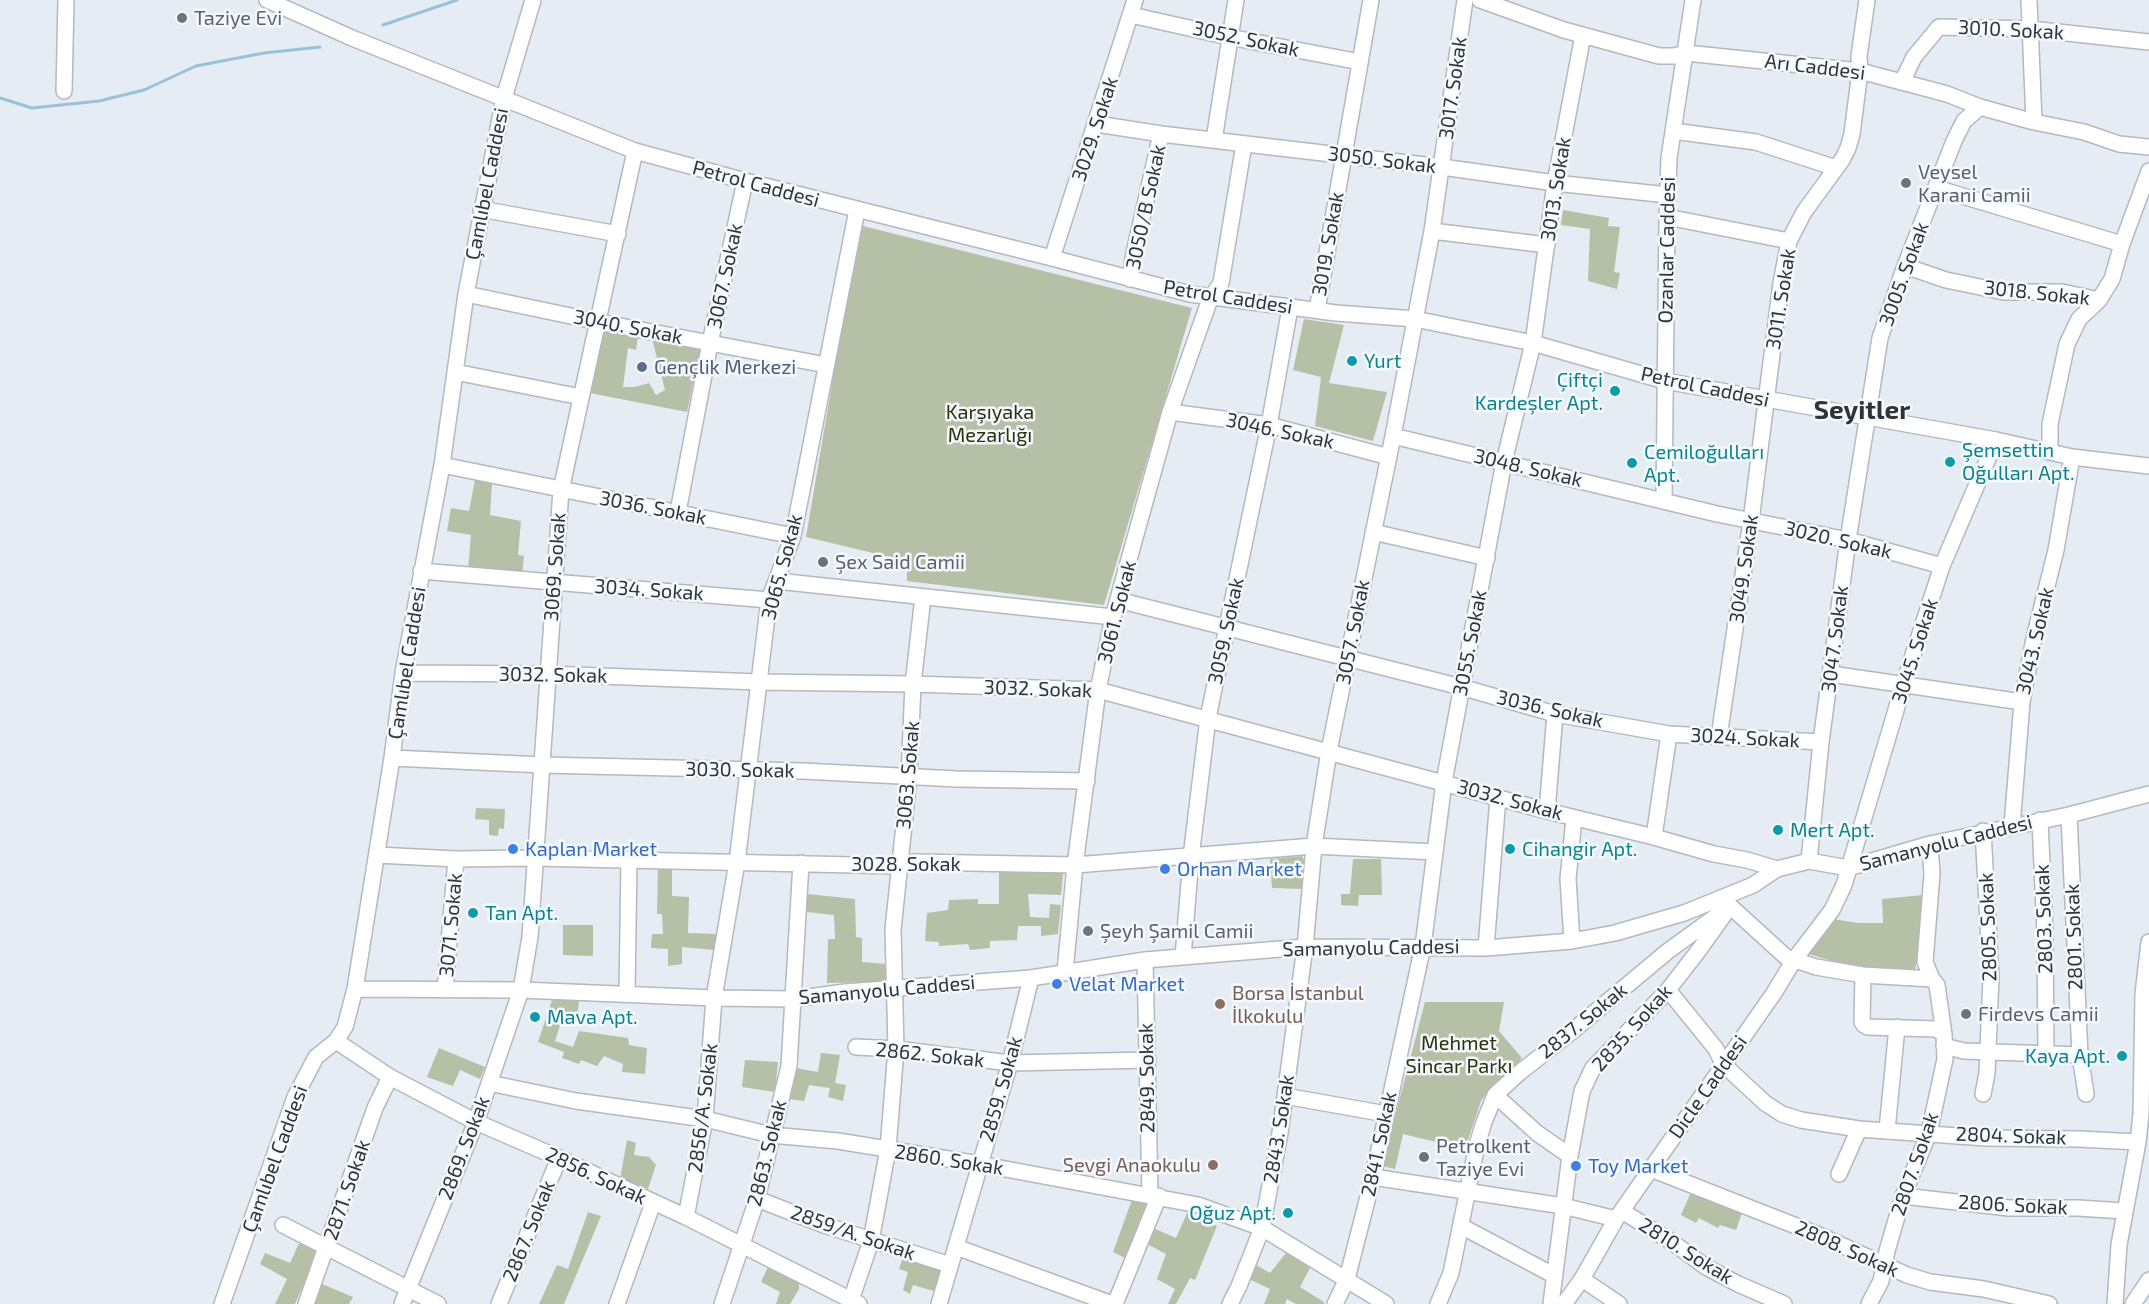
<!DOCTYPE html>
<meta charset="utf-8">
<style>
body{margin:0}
canvas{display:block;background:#e5ecf3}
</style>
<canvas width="2149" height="1304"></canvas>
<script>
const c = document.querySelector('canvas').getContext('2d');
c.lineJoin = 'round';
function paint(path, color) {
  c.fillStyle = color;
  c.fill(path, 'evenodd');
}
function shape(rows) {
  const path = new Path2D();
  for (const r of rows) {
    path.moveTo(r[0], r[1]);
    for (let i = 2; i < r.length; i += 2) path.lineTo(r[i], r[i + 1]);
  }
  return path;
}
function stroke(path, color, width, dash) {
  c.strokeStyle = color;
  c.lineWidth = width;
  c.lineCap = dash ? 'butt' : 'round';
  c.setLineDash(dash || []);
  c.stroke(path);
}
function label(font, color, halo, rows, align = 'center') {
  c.font = font + ' "Exo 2",sans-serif';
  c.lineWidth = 5;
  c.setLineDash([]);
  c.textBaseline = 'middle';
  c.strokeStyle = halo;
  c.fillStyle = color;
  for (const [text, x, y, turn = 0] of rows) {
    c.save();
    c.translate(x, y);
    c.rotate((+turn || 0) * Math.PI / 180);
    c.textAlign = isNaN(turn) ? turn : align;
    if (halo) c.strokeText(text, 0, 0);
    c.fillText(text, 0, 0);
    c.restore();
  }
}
paint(shape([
 [1563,210,1609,218,1608,226,1620,227,1614,272,1620,273,1617,289,1588,281,1590,229,1561,225],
 [859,225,1192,308,1104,605,907,581,907,561,806,537],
 [1304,319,1344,325,1329,383,1387,392,1373,441,1315,426,1321,377,1293,370],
 [604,330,638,336,636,350,628,348,623,387,635,387,649,383,656,395,665,390,653,342,649,339,700,350,687,412,590,393,601,332],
 [475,480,492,484,490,515,521,521,518,555,524,556,522,575,468,570,471,535,447,531,451,508,469,511],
 [476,808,505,809,504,829,499,828,498,836,489,835,489,820,475,819],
 [1302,856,1306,863,1304,889,1272,888,1270,859],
 [1353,859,1381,859,1382,895,1359,895,1358,906,1341,905,1341,894,1350,894],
 [672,867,672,896,689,897,688,933,716,934,714,950,682,947,682,964,668,966,668,949,651,948,652,934,663,934,662,914,657,914,658,868],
 [999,872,1063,873,1061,895,1028,894,1030,917,1049,918,1050,904,1061,905,1058,934,1041,936,1041,926,1018,926,1017,940,990,941,990,948,970,950,968,944,939,946,939,942,925,941,927,913,948,910,949,900,978,899,978,904,999,904],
 [807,894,855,899,856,937,862,938,862,962,886,964,886,982,827,983,828,939,835,939,834,915,807,912],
 [1923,895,1915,972,1851,967,1809,954,1833,919,1858,923,1883,923,1882,899],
 [563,925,593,925,593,956,563,955],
 [552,1000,579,1000,577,1019,563,1016,555,1041,573,1047,579,1031,628,1038,629,1045,647,1048,645,1074,622,1072,623,1064,604,1056,597,1066,581,1060,579,1064,562,1058,564,1052,538,1042],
 [1425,1002,1504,1002,1499,1031,1522,1058,1512,1071,1495,1083,1481,1101,1465,1149,1403,1134,1395,1169,1382,1166],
 [439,1048,485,1067,480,1079,460,1070,453,1086,427,1077],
 [821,1053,840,1055,835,1083,846,1085,843,1101,828,1097,830,1088,809,1085,804,1101,788,1099,795,1068,818,1072],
 [745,1060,778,1062,775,1092,742,1087],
 [627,1140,636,1143,634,1155,649,1157,656,1165,648,1189,620,1179],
 [1691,1192,1742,1213,1736,1230,1720,1225,1718,1228,1699,1218,1696,1223,1681,1215],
 [1133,1197,1152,1203,1129,1260,1113,1252],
 [588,1212,601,1216,564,1304,539,1304,557,1265,568,1269],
 [1187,1213,1217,1226,1195,1280,1190,1278,1176,1304,1168,1304,1175,1289,1157,1279,1166,1254,1147,1244,1153,1228,1176,1238],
 [300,1241,318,1251,295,1304,275,1304,287,1279,260,1264,265,1253,290,1263],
 [1286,1253,1311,1266,1300,1287,1324,1302,1324,1304,1296,1304,1287,1299,1285,1304,1264,1304,1270,1289,1249,1279,1256,1265,1270,1273],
 [903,1257,944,1267,937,1292,913,1285,910,1294,903,1290,908,1272,899,1269],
 [768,1267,799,1283,799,1289,790,1304,776,1304,780,1292,761,1282],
 [322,1284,353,1297,349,1304,313,1304]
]), '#b6c0a6');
stroke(shape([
 [383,25,457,0],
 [0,98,32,108,99,101,144,90,196,66,264,53,320,47]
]), '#99c2d8', 3);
const minor = shape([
 [267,0,352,38,635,151,745,181,1052,258,1190,294,1336,313,1415,319,1533,343,1665,381,1996,440,2072,457,2149,466],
 [1480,0,1564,30,1659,56,1674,56,1686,53,1860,71,1947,94,1980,107,2034,122,2084,132,2119,144,2149,147],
 [2029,0,2034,122],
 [1131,15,1229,37,1360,62],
 [1902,82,1914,57,1939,27,2031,29,2149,42],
 [64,91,66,0],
 [1097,124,1161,134,1442,167,1555,183,1668,195],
 [1673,131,1756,142,1836,168],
 [1214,140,1236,0],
 [1936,188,2122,244],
 [481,209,618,234],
 [1667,217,1789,241],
 [1432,231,1547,245],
 [1052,258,1135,0],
 [1905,266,1946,280,2004,292,2062,292,2099,300],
 [1130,279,1134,253,1161,134],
 [466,294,599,322,826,365],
 [1317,310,1371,0],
 [455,372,581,397],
 [1170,412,1269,425,1389,457],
 [1393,436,1717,514,1848,540,1942,566],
 [2050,452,2050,424,2067,344,2079,319,2099,300,2112,279,2122,244,2149,171],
 [442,465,793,536],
 [1664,501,1667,217,1669,158,1693,0],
 [678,512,710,343,745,181],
 [1373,532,1487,558],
 [421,571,769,600],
 [777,581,1113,617],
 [1118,600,1461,687,1555,714,1669,734,1821,742],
 [403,673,549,674,758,682,913,684,1098,690,1547,811,1654,837,1714,854,1747,860,1777,869],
 [1831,674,2022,702],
 [1719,737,1751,521,1781,283,1789,241,1804,212,1842,160,1848,148,1852,134,1860,71,1859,56,1867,0],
 [392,758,543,765,803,771,957,779,1087,781],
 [1547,811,1555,714],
 [2069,815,2080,1055,2086,1094],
 [2040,820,2045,933,2046,1054],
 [2012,826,2022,702,2034,638,2056,550,2072,457],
 [1983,831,1991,977,1987,1073,1983,1094],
 [1654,837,1669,734],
 [377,855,456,859,534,858,900,866,915,862,1075,865,1314,846,1435,852],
 [1809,861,1821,742,1848,540,1880,338,1905,266,1954,141,1964,121,1980,107],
 [1572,941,1568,879,1574,818],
 [1486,948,1498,797],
 [1183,957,1191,857,1208,718,1269,425,1290,308],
 [1145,960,1150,1195],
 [1065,972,1075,865,1098,690,1113,617,1170,412,1210,299,1221,283,1244,144],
 [1863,975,1862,1022,1864,1025,1868,1027,1936,1029,1944,1034],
 [355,989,521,990,714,998,794,999,845,992,1031,978,1145,960,1305,947,1486,948,1572,941,1615,933,1684,913,1753,885,1777,869,1809,861,1848,868,1930,844,2069,815,2149,794],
 [445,990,456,859],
 [1668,990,1716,1049,1723,1064,1765,1103,1782,1114,1801,1120,1859,1129,1986,1138,2079,1139,2138,1142],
 [627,993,629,859],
 [336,1041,390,1077,476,1122,559,1158,686,1217,859,1304],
 [1944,1046,1964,1051,2080,1055],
 [856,1047,896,1049,1010,1063,1148,1060],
 [489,1083,576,1101,705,1119,771,1135,838,1141,979,1164,1198,1205,1262,1228,1386,1304],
 [1495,1095,1537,1133,1570,1156],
 [1285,1096,1386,1114],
 [1887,1130,1897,1027],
 [1651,1169,1819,1235,1907,1275,1930,1282,1984,1289,2049,1304],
 [1839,1174,1859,1129],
 [1373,1177,1563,1206,1616,1219],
 [1903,1196,2009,1208,2078,1208,2124,1211],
 [757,1199,824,1225,950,1265],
 [1622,1211,1672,1242,1706,1267,1738,1284,1784,1304],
 [686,1217,705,1119,714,998,737,862,769,600,793,536,857,210],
 [283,1225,438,1304],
 [1461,1226,1555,1276],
 [956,1247,1112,1304],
 [1582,1279,1619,1304],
 [851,1300,871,1241,888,1149,896,1049,893,929,909,778,913,684,923,597],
 [222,1304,295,1097,316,1057,336,1041,345,1027,355,989,392,758,403,673,442,465,466,294,504,98,533,0],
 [306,1304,375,1108,390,1077],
 [402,1304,476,1122,521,990,530,937,561,490,635,151],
 [499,1304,559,1158],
 [617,1304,653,1203],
 [722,1304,757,1199,789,1066,801,863],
 [939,1304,1010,1063,1031,978],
 [1115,1304,1159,1196],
 [1230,1304,1239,1286,1262,1228,1280,1133,1305,947,1314,846,1329,751,1393,436,1432,231,1465,0],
 [1335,1304,1347,1279,1373,1177,1423,946,1444,782,1504,462,1533,343,1555,183,1583,35],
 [1438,1304,1451,1273,1477,1145,1484,1122,1495,1095,1519,1073,1570,1033,1668,951,1730,906,1786,957,1816,967,1863,975,1932,979],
 [1551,1304,1570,1156,1582,1091,1593,1068,1668,990,1699,950,1724,915],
 [1564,1304,1582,1279,1616,1219,1774,993,1794,960,1832,910,1844,885,1904,683,1942,566,1996,440],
 [1869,1304,1881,1281,1887,1251,1903,1196,1929,1133,1945,1059,1944,1034,1937,985,1932,979,1925,962,1932,874,1930,844],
 [2115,1304,2119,1245,2138,1142,2141,1114,2143,994,2149,942],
 [2133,1304,2149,1280]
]);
stroke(minor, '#b3b9bf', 18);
stroke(minor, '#fff', 15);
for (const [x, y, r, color] of [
 [182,18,6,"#6b7280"],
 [1906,183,6,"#6b7280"],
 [1352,361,6,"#0f9aa8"],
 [642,367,6,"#5c6f8a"],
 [1615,391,6,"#0f9aa8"],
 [1950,462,6,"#0f9aa8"],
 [1632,463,6,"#0f9aa8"],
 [823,562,6,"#6b7280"],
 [1778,830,6,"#0f9aa8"],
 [513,849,6,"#3f7fe0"],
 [1510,849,6,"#0f9aa8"],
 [1165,869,6,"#3f7fe0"],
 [473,913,6,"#0f9aa8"],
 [1088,931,6,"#6b7280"],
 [1057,984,6,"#3f7fe0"],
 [1220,1004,6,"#8d6e63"],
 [1966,1014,6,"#6b7280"],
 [535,1017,6,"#0f9aa8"],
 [2122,1056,6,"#0f9aa8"],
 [1424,1157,6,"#6b7280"],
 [1213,1165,6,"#8d6e63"],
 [1576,1166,6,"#3f7fe0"],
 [1288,1213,6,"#0f9aa8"]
]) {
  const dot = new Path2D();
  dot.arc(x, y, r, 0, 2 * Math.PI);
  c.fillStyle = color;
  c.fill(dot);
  stroke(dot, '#f4f9fe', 2);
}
label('20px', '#5b616d', '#f4f9fe', [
 ["Taziye Evi",194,18],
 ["Veysel",1918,172],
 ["Karani Camii",1918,195],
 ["Şex Said Camii",835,562],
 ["Şeyh Şamil Camii",1100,931],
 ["Firdevs Camii",1978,1014],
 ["Petrolkent",1436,1146],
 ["Taziye Evi",1436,1169]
], 'left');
label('20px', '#313336', '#f4f9fe', [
 ["3010. Sokak",2011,30,3],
 ["3052. Sokak",1246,39,12],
 ["Arı Caddesi",1815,67,7],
 ["3017. Sokak",1453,88,-82],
 ["3029. Sokak",1095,129,-72],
 ["3050. Sokak",1382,160,7],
 ["Çamlıbel Caddesi",487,184,-79],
 ["Petrol Caddesi",756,184,15],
 ["3013. Sokak",1556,189,-81],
 ["3050/B Sokak",1146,207,-78],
 ["3019. Sokak",1328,244,-80],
 ["Ozanlar Caddesi",1667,250,-89],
 ["3005. Sokak",1904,274,-70],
 ["3067. Sokak",725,276,-78],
 ["3018. Sokak",2037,293,6],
 ["Petrol Caddesi",1228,297,9],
 ["3011. Sokak",1781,299,-81],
 ["3040. Sokak",628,327,11],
 ["Petrol Caddesi",1705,387,12],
 ["3046. Sokak",1280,431,12],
 ["3048. Sokak",1528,468,13],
 ["3036. Sokak",653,508,11],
 ["3020. Sokak",1838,540,13],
 ["3069. Sokak",555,567,-86],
 ["3065. Sokak",782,567,-75],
 ["3049. Sokak",1744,569,-82],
 ["3034. Sokak",649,590,4],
 ["3061. Sokak",1117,612,-76],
 ["3059. Sokak",1226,631,-78],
 ["3057. Sokak",1353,632,-79],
 ["3047. Sokak",1835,639,-83],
 ["3043. Sokak",2035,641,-77],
 ["3055. Sokak",1470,643,-79],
 ["3045. Sokak",1915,651,-72],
 ["Çamlıbel Caddesi",407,663,-81],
 ["3032. Sokak",553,675,1],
 ["3032. Sokak",1038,689,2],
 ["3036. Sokak",1550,709,13],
 ["3024. Sokak",1745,738,3],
 ["3030. Sokak",740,770,1],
 ["3063. Sokak",908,775,-85],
 ["3032. Sokak",1510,800,15],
 ["Samanyolu Caddesi",1946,843,-14],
 ["3028. Sokak",906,864],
 ["2803. Sokak",2044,919,-92],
 ["3071. Sokak",451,925,-85],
 ["2805. Sokak",1988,927,-92],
 ["2801. Sokak",2074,937,-92],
 ["Samanyolu Caddesi",1371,948,-1],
 ["Samanyolu Caddesi",887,990,-5],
 ["2837. Sokak",1583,1021,-39],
 ["2835. Sokak",1632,1028,-48],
 ["2862. Sokak",930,1055,6],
 ["2849. Sokak",1147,1078,-91],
 ["Dicle Caddesi",1708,1087,-55],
 ["2859. Sokak",1001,1089,-74],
 ["2856/A. Sokak",703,1108,-83],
 ["2843. Sokak",1279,1129,-81],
 ["2804. Sokak",2011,1136,2],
 ["2841. Sokak",1379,1144,-78],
 ["2869. Sokak",464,1148,-69],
 ["2863. Sokak",767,1153,-76],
 ["Çamlıbel Caddesi",275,1159,-70],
 ["2860. Sokak",949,1160,9],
 ["2807. Sokak",1915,1164,-71],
 ["2856. Sokak",596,1176,25],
 ["2871. Sokak",347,1190,-71],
 ["2806. Sokak",2013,1205,3],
 ["2867. Sokak",529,1231,-68],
 ["2859/A. Sokak",853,1233,19],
 ["2808. Sokak",1847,1249,24],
 ["2810. Sokak",1686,1251,32]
]);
label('20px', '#0d838f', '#f4f9fe', [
 ["Yurt",1364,361],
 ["Çiftçi",1603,380,"right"],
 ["Kardeşler Apt.",1603,403,"right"],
 ["Şemsettin",1962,450],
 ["Oğulları Apt.",1962,473],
 ["Cemiloğulları",1644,452],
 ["Apt.",1644,475],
 ["Mert Apt.",1790,830],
 ["Cihangir Apt.",1522,849],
 ["Tan Apt.",485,913],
 ["Mava Apt.",547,1017],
 ["Kaya Apt.",2110,1056,"right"],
 ["Oğuz Apt.",1276,1213,"right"]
], 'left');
label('20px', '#4e5e75', '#f4f9fe', [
 ["Gençlik Merkezi",654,367]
], 'left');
label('20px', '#273408', '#f4f9fe', [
 ["Karşıyaka",990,412],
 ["Mezarlığı",990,435],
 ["Mehmet",1459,1043],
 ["Sincar Parkı",1459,1066]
]);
label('20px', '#366cbe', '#f4f9fe', [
 ["Kaplan Market",525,849],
 ["Orhan Market",1177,869],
 ["Velat Market",1069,984],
 ["Toy Market",1588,1166]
], 'left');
label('20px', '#785e54', '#f4f9fe', [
 ["Borsa İstanbul",1232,993],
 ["İlkokulu",1232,1016],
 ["Sevgi Anaokulu",1201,1165,"right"]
], 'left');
label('bold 26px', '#313336', '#f4f9fe', [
 ["Seyitler",1862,410]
]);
</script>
